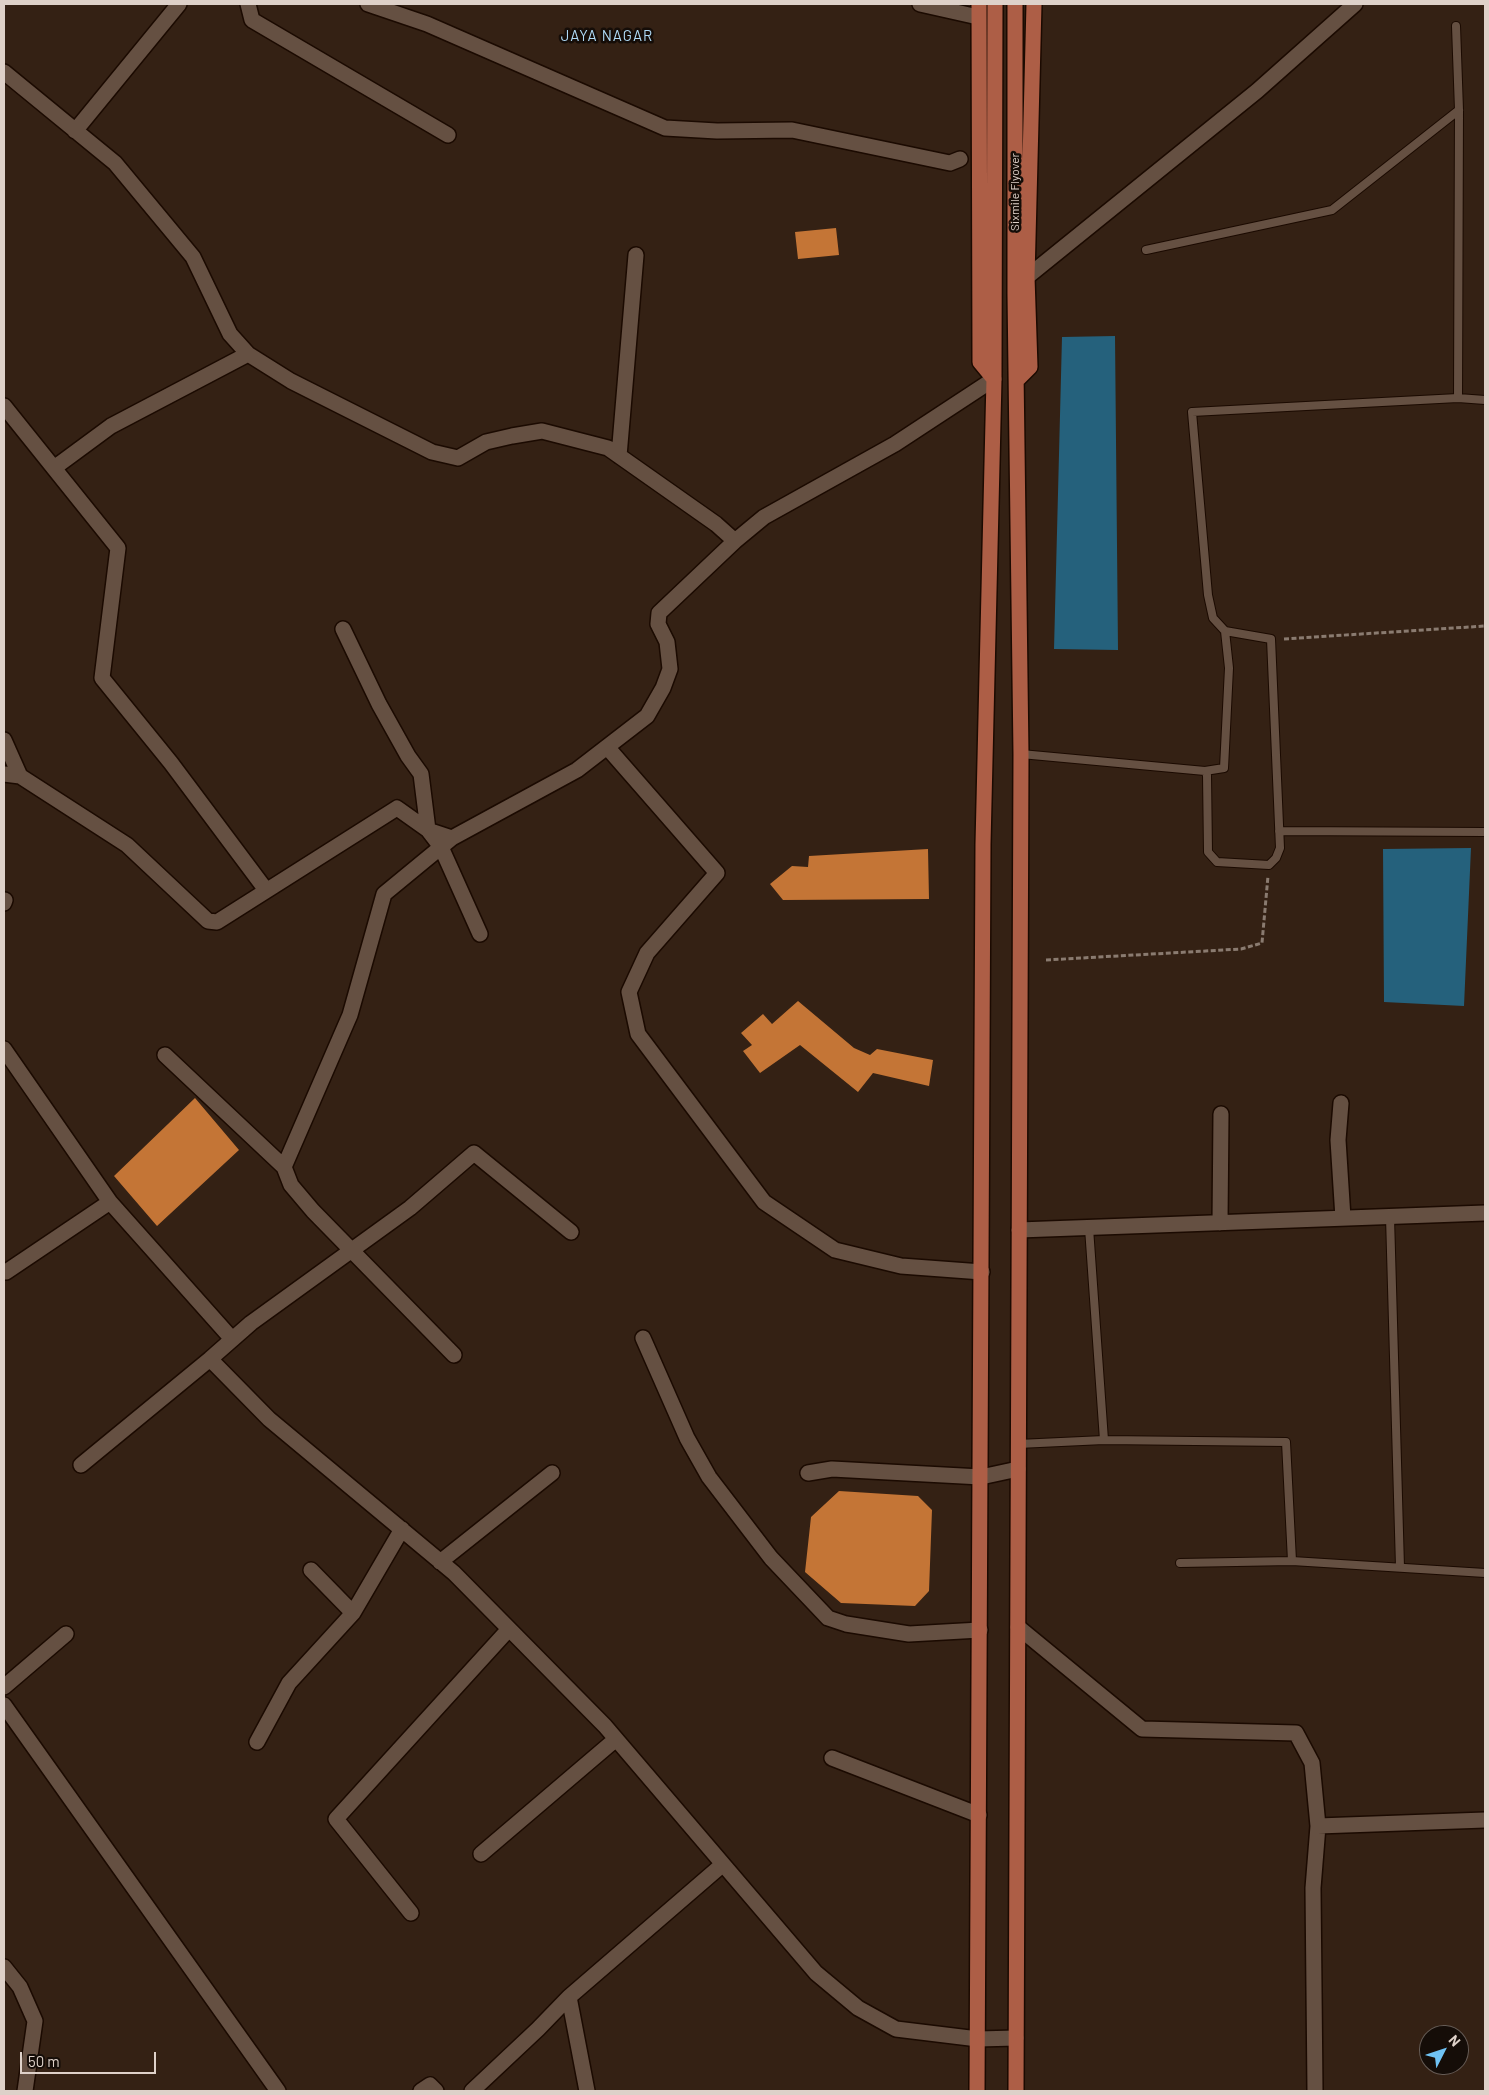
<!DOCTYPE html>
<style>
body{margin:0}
#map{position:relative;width:1489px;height:2095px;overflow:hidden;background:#342114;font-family:Barlow,sans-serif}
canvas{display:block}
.frame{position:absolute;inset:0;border:5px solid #ded1c9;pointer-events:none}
.north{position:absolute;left:1419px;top:2025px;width:50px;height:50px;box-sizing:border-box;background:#150d08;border:1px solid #655b55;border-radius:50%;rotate:49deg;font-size:14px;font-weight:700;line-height:20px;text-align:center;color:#ded1c9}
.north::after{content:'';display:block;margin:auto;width:18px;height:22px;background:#6fc2f4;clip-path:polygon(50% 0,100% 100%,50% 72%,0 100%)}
.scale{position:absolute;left:20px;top:2052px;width:136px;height:22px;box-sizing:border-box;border:2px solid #ded1c9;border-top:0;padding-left:6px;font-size:15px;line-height:18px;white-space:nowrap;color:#ded1c9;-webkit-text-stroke:4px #150d08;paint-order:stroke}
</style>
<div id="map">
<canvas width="1489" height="2095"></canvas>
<div class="frame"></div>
<div class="north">N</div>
<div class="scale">50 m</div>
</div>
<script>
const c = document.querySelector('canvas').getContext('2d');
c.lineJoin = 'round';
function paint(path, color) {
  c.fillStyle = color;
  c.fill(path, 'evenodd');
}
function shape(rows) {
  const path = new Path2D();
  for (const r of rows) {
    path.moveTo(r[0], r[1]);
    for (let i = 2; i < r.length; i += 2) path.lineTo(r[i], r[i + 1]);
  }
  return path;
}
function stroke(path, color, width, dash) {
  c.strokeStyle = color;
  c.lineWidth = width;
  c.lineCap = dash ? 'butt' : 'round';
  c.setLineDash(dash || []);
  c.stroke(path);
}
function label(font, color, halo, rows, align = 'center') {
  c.font = font + ' Barlow,sans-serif';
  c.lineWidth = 5;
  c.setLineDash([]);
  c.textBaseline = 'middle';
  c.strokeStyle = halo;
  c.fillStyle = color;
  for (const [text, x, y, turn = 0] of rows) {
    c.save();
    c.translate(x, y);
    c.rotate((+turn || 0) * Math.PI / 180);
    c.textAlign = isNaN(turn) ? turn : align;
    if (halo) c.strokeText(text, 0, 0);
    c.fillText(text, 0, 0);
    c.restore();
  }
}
paint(shape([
 [1115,336,1118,650,1054,649,1062,337],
 [1471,848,1464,1006,1384,1002,1383,849]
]), '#25617c');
paint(shape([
 [836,228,839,255,798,259,795,232],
 [928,849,929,899,783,900,770,884,792,866,808,867,809,856],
 [798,1001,854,1048,870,1055,877,1049,933,1060,929,1086,873,1073,858,1092,800,1045,760,1073,743,1051,752,1045,741,1033,763,1014,772,1024],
 [195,1098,239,1150,157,1226,114,1176],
 [839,1491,918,1496,932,1510,929,1591,915,1606,841,1603,805,1572,811,1517]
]), '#c47536');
const service = shape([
 [1456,26,1459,110,1458,398],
 [1146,250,1332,210,1459,110],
 [1021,754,1205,771,1207,775,1208,852,1217,862,1269,865,1276,858,1280,848,1271,639,1225,631,1213,618,1208,595,1192,412,1458,398,1485,400],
 [1205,771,1224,768,1229,668,1225,631],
 [1279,831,1485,832],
 [1390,1217,1400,1567],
 [1104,1440,1286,1442,1292,1561,1485,1573],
 [1018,1444,1104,1440,1089,1228],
 [1180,1563,1292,1561]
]);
const minor = shape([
 [248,4,252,20,448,135],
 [368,4,427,24,665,128,717,131,792,130,950,163,960,159],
 [920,4,978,17],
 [4,72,115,163,193,257,230,334,248,354,291,381,432,452,458,458,486,442,512,436,542,431,608,448,716,524,735,541,764,517,895,444,994,379],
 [75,131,179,4],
 [1027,277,1257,91,1355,4],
 [4,406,118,548,102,678,171,763,266,890],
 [619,456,636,255],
 [54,468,111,426,248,354],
 [343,629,379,704,408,756,421,774,428,830,441,847,480,934],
 [4,740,20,776],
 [607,747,717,873,647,953,629,992,638,1034,764,1202,835,1250,901,1266,982,1272],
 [4,774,20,776,127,845,208,921,217,922,397,808,428,830,452,838,577,770,647,716,663,688,670,669,667,642,658,624,659,613,735,541],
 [4,903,5,900],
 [4,1049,110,1202,232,1339],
 [165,1055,284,1167,291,1185,313,1211,454,1355],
 [1341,1103,1338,1140,1343,1218],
 [284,1167,350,1015,384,894,452,838],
 [1220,1223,1221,1114],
 [1019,1230,1485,1213],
 [4,1271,6,1272,110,1202],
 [643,1338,687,1438,709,1477,771,1558,828,1618,846,1624,909,1634,980,1630],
 [210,1359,269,1419,454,1573,605,1726,816,1973,858,2008,896,2029,978,2039,1016,2038],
 [81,1465,210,1359,251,1323,410,1208,474,1153,571,1232],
 [808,1473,832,1469,981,1477,1018,1469],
 [440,1562,552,1473],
 [311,1570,353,1613],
 [1018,1627,1142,1729,1296,1733,1312,1763,1318,1826,1313,1888,1315,2091],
 [4,1687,66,1634],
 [4,1705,278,2091],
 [257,1742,289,1683,353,1613,402,1529],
 [832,1758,979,1815],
 [1318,1826,1485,1820],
 [481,1854,616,1739],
 [411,1913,336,1819,509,1629],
 [4,1967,20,1987,35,2021,25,2091],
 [569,1997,722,1865],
 [421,2091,430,2085,436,2091],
 [472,2091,538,2029,569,1997,587,2091]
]);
const primary = shape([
 [979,4,980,362,994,379],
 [1015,4,1015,294,1021,754,1016,2091],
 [1017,380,1030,367,1027,277,1034,4],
 [977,2091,983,844,994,379,995,4]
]);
stroke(service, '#1b0a01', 10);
stroke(minor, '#1b0a01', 18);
stroke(primary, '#1b0a01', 18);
stroke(shape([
 [1284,639,1485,626],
 [1046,960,1241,949,1262,943,1268,876]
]), '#8a7b70', 3, [5, 2.5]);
stroke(service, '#655042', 8);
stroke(minor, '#655042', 15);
stroke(primary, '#ad5e46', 15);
label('12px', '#ded1c9', '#150d08', [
 ["Sixmile Flyover",1015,192,-90]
]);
c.letterSpacing = '1px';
label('15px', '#b0dbf7', '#150d08', [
 ["JAYA NAGAR",607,36]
]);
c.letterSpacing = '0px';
</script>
